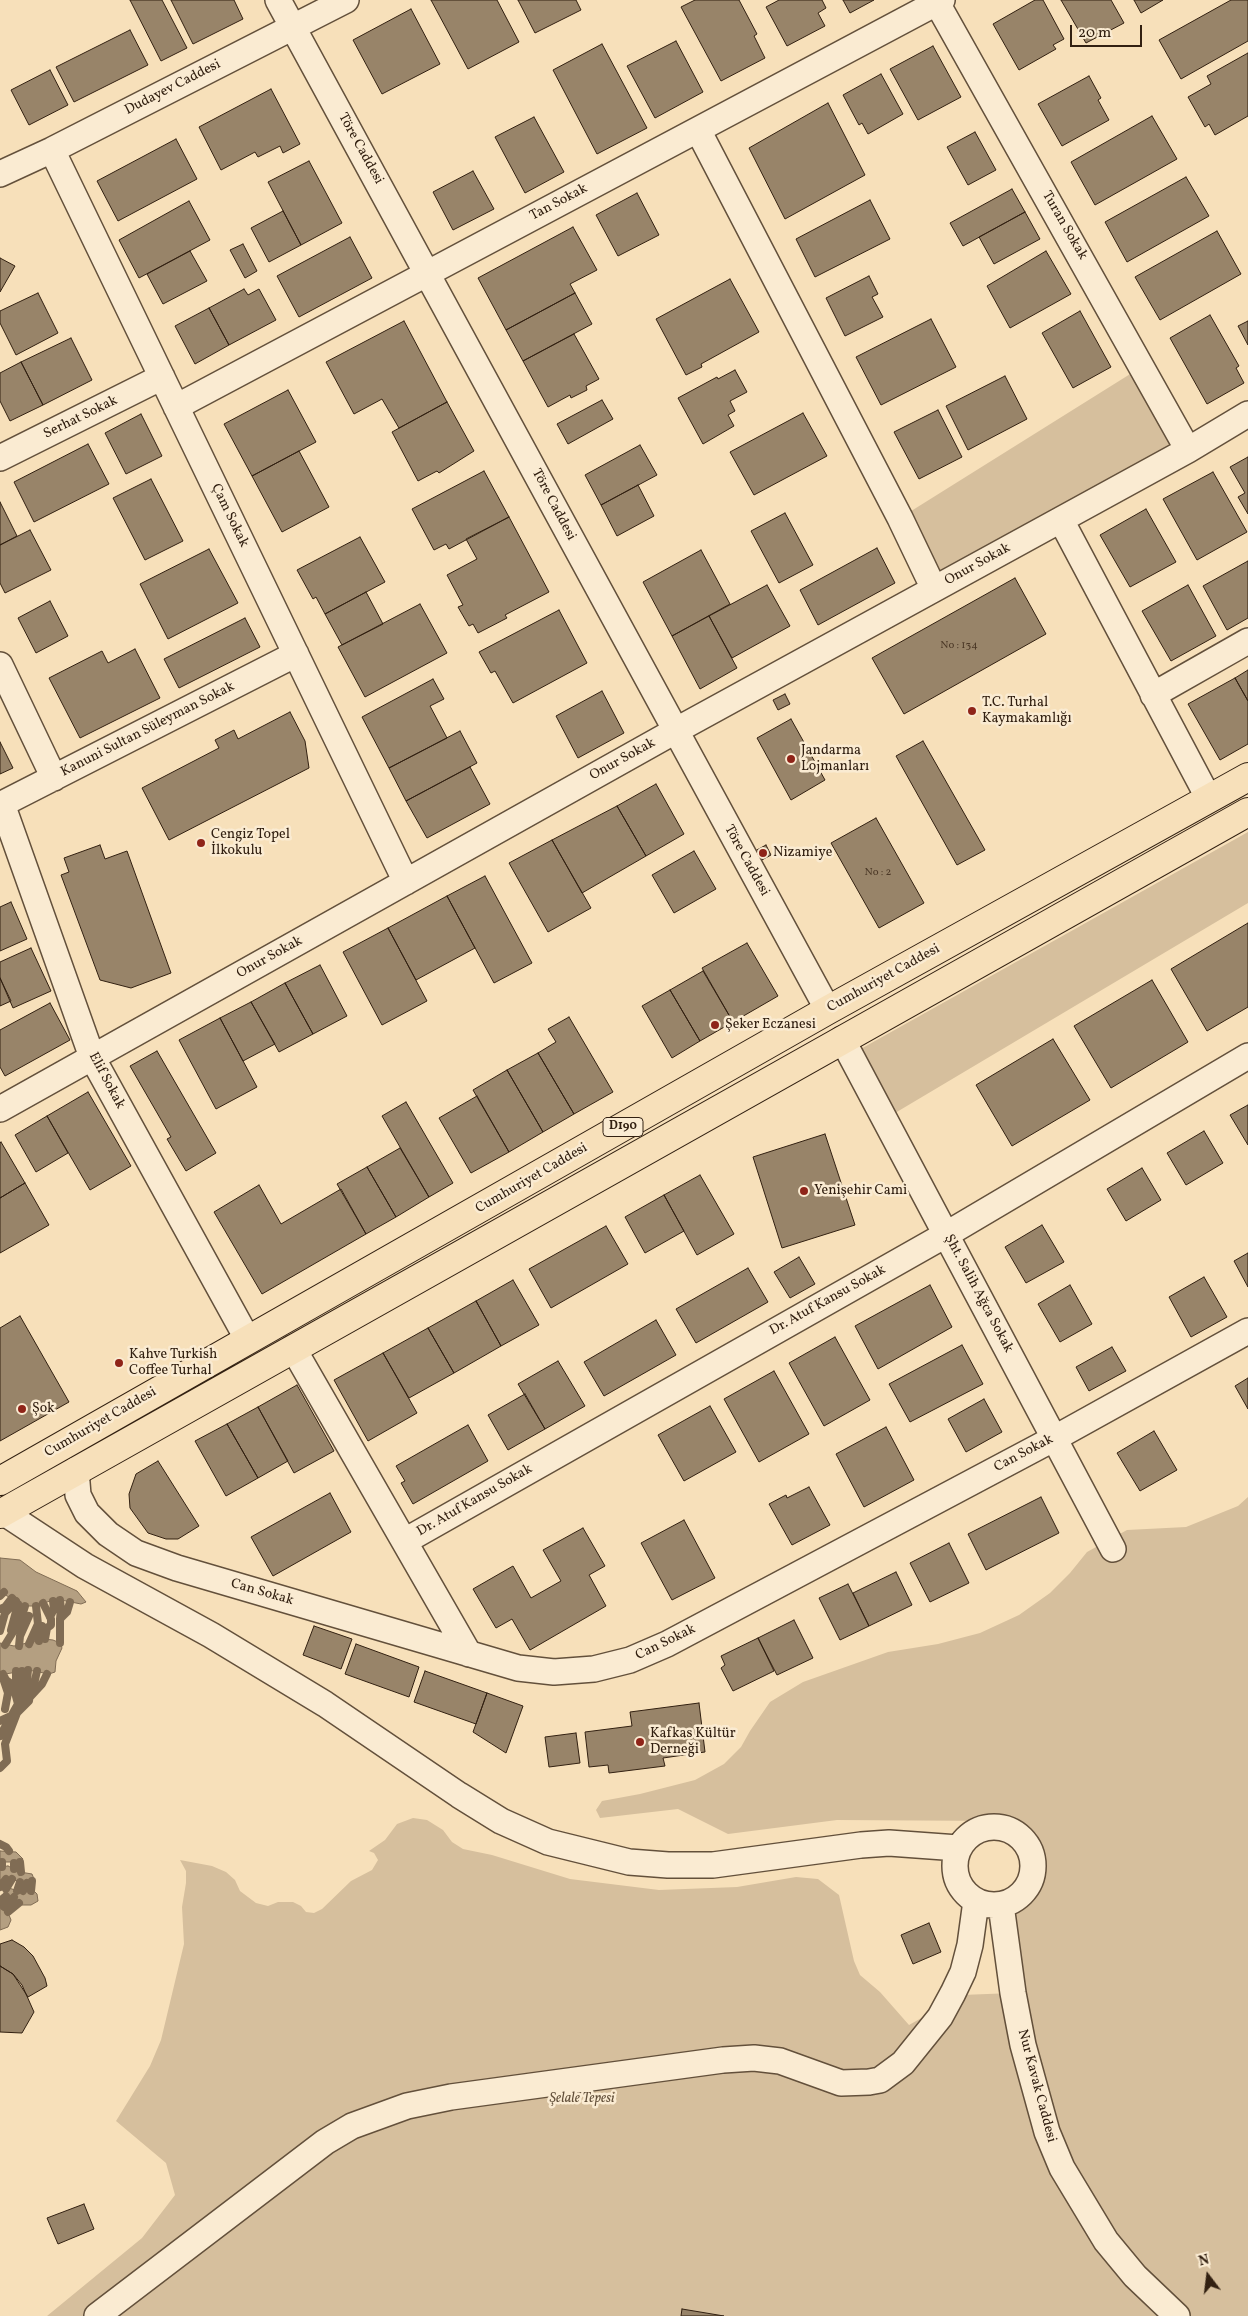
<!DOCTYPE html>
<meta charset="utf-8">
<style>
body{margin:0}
#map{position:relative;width:1248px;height:2316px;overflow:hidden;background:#f7e0ba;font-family:Vollkorn,serif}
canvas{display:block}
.north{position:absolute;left:1183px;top:2251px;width:50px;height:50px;-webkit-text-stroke:4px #faebd2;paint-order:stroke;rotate:345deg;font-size:14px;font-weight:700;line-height:20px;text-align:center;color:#322011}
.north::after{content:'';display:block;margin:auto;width:18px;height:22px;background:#322011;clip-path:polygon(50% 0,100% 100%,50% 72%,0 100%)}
.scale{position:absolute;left:1070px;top:25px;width:72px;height:22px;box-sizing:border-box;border:2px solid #322011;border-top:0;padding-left:6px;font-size:15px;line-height:18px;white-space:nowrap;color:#322011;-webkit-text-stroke:4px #faebd2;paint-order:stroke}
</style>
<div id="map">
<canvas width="1248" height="2316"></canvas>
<div class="north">N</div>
<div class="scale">20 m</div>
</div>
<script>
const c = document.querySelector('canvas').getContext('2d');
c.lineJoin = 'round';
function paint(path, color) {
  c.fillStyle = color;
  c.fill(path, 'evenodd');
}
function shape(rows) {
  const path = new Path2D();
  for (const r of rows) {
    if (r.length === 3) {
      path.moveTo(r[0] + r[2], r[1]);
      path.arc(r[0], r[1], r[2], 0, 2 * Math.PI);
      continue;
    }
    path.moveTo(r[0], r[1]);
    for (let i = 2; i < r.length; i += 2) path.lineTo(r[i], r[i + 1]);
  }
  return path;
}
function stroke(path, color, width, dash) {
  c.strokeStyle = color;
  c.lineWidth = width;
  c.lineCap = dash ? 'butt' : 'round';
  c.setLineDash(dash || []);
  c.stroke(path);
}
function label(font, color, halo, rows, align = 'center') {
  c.font = font + ' Vollkorn,serif';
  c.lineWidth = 5;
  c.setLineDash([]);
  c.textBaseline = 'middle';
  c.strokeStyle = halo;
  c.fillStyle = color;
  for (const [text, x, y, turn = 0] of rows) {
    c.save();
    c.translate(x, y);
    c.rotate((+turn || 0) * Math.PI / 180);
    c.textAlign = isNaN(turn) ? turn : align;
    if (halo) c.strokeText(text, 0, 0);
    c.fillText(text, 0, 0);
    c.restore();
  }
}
paint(shape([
 [1143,366,1188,450,934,589,900,518],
 [1248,832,1248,903,885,1119,850,1055],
 [1248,1497,1248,2316,47,2316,142,2238,175,2195,166,2163,116,2121,150,2066,161,2040,184,1944,182,1907,186,1883,186,1871,180,1860,212,1866,226,1872,235,1880,240,1891,256,1903,268,1906,278,1902,293,1902,301,1906,306,1912,314,1913,322,1909,351,1881,372,1870,378,1860,374,1853,369,1851,385,1840,397,1824,413,1818,427,1820,443,1830,452,1842,463,1849,492,1855,570,1879,659,1890,737,1887,796,1877,818,1879,839,1895,854,1961,860,1975,880,1992,909,2025,925,2016,936,1996,1013,1993,1001,1905,1013,1900,1022,1893,1029,1883,1033,1871,1033,1859,1029,1847,1021,1837,1011,1830,999,1826,999,1821,837,1820,728,1834,678,1809,600,1818,596,1810,602,1801,640,1794,695,1780,724,1764,741,1747,750,1731,770,1702,803,1682,888,1652,938,1644,980,1633,1019,1615,1050,1593,1070,1573,1087,1552,1127,1530,1186,1527,1238,1506]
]), '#d6bf9d');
const water = shape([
 [0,1558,20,1560,36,1572,77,1591,86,1602,81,1604,61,1600,50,1601,36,1606,25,1606,0,1592,0,1558],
 [44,1639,53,1640,60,1643,62,1648,56,1661,55,1672,49,1674,28,1670,0,1675,0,1643,14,1646,44,1639],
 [0,1851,16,1852,23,1859,16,1862,0,1862,0,1851],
 [8,1866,20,1872,32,1874,34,1879,27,1883,9,1879,0,1880,0,1867,8,1866],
 [9,1888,21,1892,34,1891,37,1894,38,1901,31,1905,22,1905,14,1897,4,1894,4,1890,9,1888],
 [0,1905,7,1910,11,1920,8,1927,0,1930,0,1905]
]);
paint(water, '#b49f81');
stroke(water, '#806c54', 1);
stroke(shape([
 [0,1596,4,1592],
 [60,1600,61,1609,60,1619],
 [43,1603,51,1619,51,1625,47,1628,45,1639],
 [0,1609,5,1607,12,1598],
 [50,1617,54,1609,53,1601],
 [11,1630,18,1604],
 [0,1631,5,1613,16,1601],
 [39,1641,42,1626],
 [60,1643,60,1619,67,1612,70,1602],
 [29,1644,38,1624,36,1606],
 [5,1645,21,1619,25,1606],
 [19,1646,20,1636,29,1616],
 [16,1671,16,1689],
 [2,1675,8,1693,5,1709],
 [30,1697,42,1684,47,1674],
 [18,1702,22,1689,22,1671],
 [17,1708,35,1680,37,1671],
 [0,1721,17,1713,29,1701,30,1694,27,1680,28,1670],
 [0,1736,18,1704,13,1685,6,1680,3,1674],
 [0,1768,7,1761,5,1744,17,1713],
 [0,1844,6,1847,9,1851],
 [2,1862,2,1867],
 [20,1862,21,1872],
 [14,1863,14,1869],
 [0,1887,6,1879],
 [6,1889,12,1879],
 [17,1891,20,1882],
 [23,1891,27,1883],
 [31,1891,32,1881],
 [0,1901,6,1896],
 [4,1907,14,1897],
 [8,1912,19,1903]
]), '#806c54', 8);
const building = shape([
 [130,0,162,0,187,48,161,61,130,0],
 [171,0,234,0,243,19,193,44,171,0],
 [431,0,497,0,519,42,468,69,431,0],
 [518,0,576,0,581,10,535,33,518,0],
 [695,0,739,0,757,34,754,36,765,58,721,81,681,7,695,0],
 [779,0,822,0,826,8,818,13,825,26,787,46,766,7,779,0],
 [843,0,874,0,850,13,843,0],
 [1035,0,1043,0,1064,39,1053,45,1056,49,1019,70,993,24,1035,0],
 [1061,0,1111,0,1124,23,1086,43,1061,0],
 [1134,0,1163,0,1141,13,1134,0],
 [1231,0,1248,0,1248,41,1181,79,1159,40,1231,0],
 [411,9,440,64,382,94,353,40,411,9],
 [130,30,148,65,74,102,56,67,130,30],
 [676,41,703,92,655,118,627,66,676,41],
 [602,44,647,128,597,154,553,70,602,44],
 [933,46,961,97,918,120,890,69,933,46],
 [1248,53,1248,116,1215,135,1209,124,1205,127,1188,97,1211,84,1207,76,1248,53],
 [50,70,68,105,29,125,11,90,50,70],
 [881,74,903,114,868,134,862,123,859,125,843,95,881,74],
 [1089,76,1101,98,1098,100,1109,120,1062,146,1038,104,1089,76],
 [271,89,300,144,283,153,280,146,258,157,255,152,221,170,199,127,271,89],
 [828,103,865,175,785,219,749,148,828,103],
 [1152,116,1177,159,1095,205,1071,162,1152,116],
 [534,117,564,172,525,193,495,137,534,117],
 [975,132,996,170,968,185,947,147,975,132],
 [176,139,197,179,118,221,97,181,176,139],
 [309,161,342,223,301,245,268,182,309,161],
 [473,171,494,209,453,230,433,192,473,171],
 [1186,177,1209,216,1127,262,1105,222,1186,177],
 [1012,189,1025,212,963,246,950,223,1012,189],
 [637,193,659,235,618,256,596,215,637,193],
 [870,200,890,239,815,277,796,239,870,200],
 [189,201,210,240,139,278,119,240,189,201],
 [283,211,301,245,269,262,251,228,283,211],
 [1025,212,1040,239,994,264,979,237,1025,212],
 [573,227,597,270,570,284,575,293,506,330,478,278,573,227],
 [1217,231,1241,274,1160,320,1135,277,1217,231],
 [350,237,372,278,299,317,277,276,350,237],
 [243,244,257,271,245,278,230,250,243,244],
 [190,251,207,281,163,304,147,274,190,251],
 [1046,251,1071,294,1010,328,987,286,1046,251],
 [0,258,15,266,0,292,0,258],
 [869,276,878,294,872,297,883,317,845,336,826,298,869,276],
 [730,279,759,332,701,364,702,367,686,375,656,319,730,279],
 [244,289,248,295,259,289,276,320,229,345,209,308,244,289],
 [38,293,58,333,16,355,0,323,0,311,38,293],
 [575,293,592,324,523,361,506,330,575,293],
 [209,308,229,345,195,364,175,326,209,308],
 [1080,311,1111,367,1073,388,1042,333,1080,311],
 [1210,315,1239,366,1236,368,1244,383,1207,404,1170,338,1210,315],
 [931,319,956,367,881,405,856,357,931,319],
 [404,321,447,402,399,428,382,399,354,414,326,362,404,321],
 [1248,321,1248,345,1238,326,1248,321],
 [574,334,599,379,586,386,587,390,571,398,570,395,548,407,523,361,574,334],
 [71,338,92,380,43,405,21,362,71,338],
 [21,362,43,405,10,421,0,401,0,373,21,362],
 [735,370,747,392,730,401,735,411,728,415,734,426,703,444,678,398,717,377,718,379,735,370],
 [1005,376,1027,419,968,450,946,406,1005,376],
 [288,390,316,442,252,476,224,424,288,390],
 [602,400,613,419,568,444,557,424,602,400],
 [447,402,474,451,439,473,437,471,418,481,392,432,447,402],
 [938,410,962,457,919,479,894,432,938,410],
 [803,413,827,456,754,495,730,452,803,413],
 [141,414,162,456,126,474,105,433,141,414],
 [88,444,109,484,34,522,14,482,88,444],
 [640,445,657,475,601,505,585,475,640,445],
 [299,451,329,507,282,532,252,476,299,451],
 [1248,457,1248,514,1238,497,1245,493,1230,467,1248,457],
 [484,471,509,517,449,549,446,544,434,550,412,509,484,471],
 [1213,472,1247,532,1197,560,1163,499,1213,472],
 [151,479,183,541,145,560,113,498,151,479],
 [638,485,654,516,617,536,601,505,638,485],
 [0,502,17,536,0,545,0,502],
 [1146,509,1176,562,1130,587,1100,535,1146,509],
 [785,513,813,565,779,583,751,531,785,513],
 [509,517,549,592,505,615,507,618,478,633,473,624,469,626,458,607,463,605,447,575,477,559,466,539,509,517],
 [30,530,51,570,5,593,0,583,0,545,30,530],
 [360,537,385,582,325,614,316,597,313,599,297,570,360,537],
 [877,548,895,583,818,625,800,590,877,548],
 [209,549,238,603,168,639,140,584,209,549],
 [701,550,730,604,672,636,643,582,701,550],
 [1248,561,1248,618,1227,630,1203,586,1248,561],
 [1015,578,1046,634,904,714,872,658,1015,578],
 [767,585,790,626,732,658,709,616,767,585],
 [1188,585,1216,636,1171,661,1142,611,1188,585],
 [366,592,383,624,342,645,325,614,366,592],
 [50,601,68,636,36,653,18,618,50,601],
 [420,604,447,653,365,697,338,647,420,604],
 [559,610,587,663,513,703,495,671,491,673,479,652,559,610],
 [709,616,737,668,700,689,672,636,709,616],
 [245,618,260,647,179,688,164,659,245,618],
 [135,649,160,698,80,738,49,678,102,651,108,663,135,649],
 [1248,670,1248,701,1235,678,1248,670],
 [1235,678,1248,701,1248,744,1220,760,1188,704,1235,678],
 [433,679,444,699,430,706,447,738,389,768,362,717,433,679],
 [602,691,624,733,578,758,556,716,602,691],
 [785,694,790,704,778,710,773,700,785,694],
 [290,712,305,741,309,768,169,840,142,788,219,748,215,740,234,730,238,739,290,712],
 [791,719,825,780,791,800,757,738,791,719],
 [460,731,477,763,406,801,389,768,460,731],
 [923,741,985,850,957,865,896,756,923,741],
 [0,742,13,768,0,774,0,742],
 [470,767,490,804,427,838,406,801,470,767],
 [656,784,684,834,646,856,617,806,656,784],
 [617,806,646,856,582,893,552,840,617,806],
 [876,818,924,903,879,928,831,843,876,818],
 [552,840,591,908,548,932,509,863,552,840],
 [100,845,105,859,127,851,171,973,131,988,100,980,61,875,69,872,64,858,100,845],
 [766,845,771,855,760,861,755,851,766,845],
 [694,851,716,889,674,913,652,875,694,851],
 [485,876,532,963,494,983,447,896,485,876],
 [447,896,475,948,416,980,388,928,447,896],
 [11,902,27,939,0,951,0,907,11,902],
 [1248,923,1248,1007,1207,1031,1171,969,1248,923],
 [388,928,427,1001,382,1025,343,952,388,928],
 [747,943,778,996,733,1022,702,968,747,943],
 [31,948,51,991,13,1008,0,978,0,962,31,948],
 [320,965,347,1016,313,1034,285,983,320,965],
 [703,971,733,1022,700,1041,670,990,703,971],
 [0,978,11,1001,0,1006,0,978],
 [1152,980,1188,1042,1111,1088,1074,1026,1152,980],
 [285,983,313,1034,279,1052,251,1002,285,983],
 [670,990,700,1041,672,1058,642,1006,670,990],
 [251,1002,275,1044,243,1061,220,1018,251,1002],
 [50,1003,70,1040,5,1076,0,1067,0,1030,50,1003],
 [569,1017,613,1092,574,1114,538,1053,556,1042,548,1029,569,1017],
 [220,1018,257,1087,216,1109,179,1040,220,1018],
 [1053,1039,1090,1100,1012,1146,976,1085,1053,1039],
 [157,1051,216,1153,186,1171,167,1139,171,1137,130,1066,157,1051],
 [538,1053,574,1114,543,1132,507,1070,538,1053],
 [507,1070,543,1132,509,1152,473,1090,507,1070],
 [88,1092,131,1166,90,1190,47,1116,88,1092],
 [477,1096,509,1152,471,1173,439,1118,477,1096],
 [406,1102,453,1183,429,1197,382,1116,406,1102],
 [1248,1105,1248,1145,1230,1115,1248,1105],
 [47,1116,68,1153,36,1172,15,1135,47,1116],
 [1204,1131,1223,1163,1186,1185,1167,1153,1204,1131],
 [825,1134,855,1225,782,1248,753,1157,825,1134],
 [1,1142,25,1183,0,1198,0,1143,1,1142],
 [400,1148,429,1197,396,1217,367,1167,400,1148],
 [367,1167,396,1217,366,1234,337,1184,367,1167],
 [1142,1168,1161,1200,1126,1221,1107,1189,1142,1168],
 [700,1175,734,1234,697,1255,664,1195,700,1175],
 [25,1183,49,1225,0,1253,0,1198,25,1183],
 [259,1185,281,1224,341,1189,366,1234,262,1294,214,1212,259,1185],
 [664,1195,684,1231,645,1253,625,1217,664,1195],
 [1042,1225,1064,1262,1026,1283,1005,1247,1042,1225],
 [606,1226,628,1264,551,1308,529,1269,606,1226],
 [1248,1253,1248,1287,1234,1261,1248,1253],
 [799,1257,815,1284,790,1298,774,1272,799,1257],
 [748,1268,768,1302,696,1343,676,1309,748,1268],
 [1204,1277,1227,1317,1191,1337,1169,1297,1204,1277],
 [513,1280,539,1325,501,1346,476,1301,513,1280],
 [930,1285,952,1327,878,1369,855,1326,930,1285],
 [1070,1285,1092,1324,1060,1342,1038,1304,1070,1285],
 [476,1301,501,1346,454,1373,428,1328,476,1301],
 [20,1316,69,1402,0,1441,0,1328,20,1316],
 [656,1320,676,1355,604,1396,584,1362,656,1320],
 [428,1328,454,1373,409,1398,383,1353,428,1328],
 [835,1337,870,1400,824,1426,789,1363,835,1337],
 [962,1345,983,1384,910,1422,889,1384,962,1345],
 [1112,1347,1126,1371,1089,1391,1076,1367,1112,1347],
 [383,1353,417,1413,368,1441,334,1380,383,1353],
 [558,1361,585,1406,545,1429,518,1384,558,1361],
 [774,1371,809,1434,759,1462,724,1399,774,1371],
 [1248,1378,1248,1409,1235,1386,1248,1378],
 [297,1385,334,1451,294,1473,258,1407,297,1385],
 [525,1394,545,1429,508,1450,488,1415,525,1394],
 [984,1399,1002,1432,966,1452,948,1419,984,1399],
 [710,1406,736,1452,684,1481,658,1435,710,1406],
 [258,1407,288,1461,258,1478,227,1424,258,1407],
 [227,1424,258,1478,226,1496,195,1441,227,1424],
 [468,1425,488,1461,413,1504,401,1483,405,1481,396,1466,468,1425],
 [886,1427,914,1480,864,1507,836,1454,886,1427],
 [1154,1431,1177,1470,1140,1491,1117,1453,1154,1431],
 [158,1461,199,1526,178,1539,166,1539,148,1533,130,1508,129,1494,136,1474,158,1461],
 [809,1487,830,1525,792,1545,769,1504,786,1495,787,1498,809,1487],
 [330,1493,351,1532,273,1576,251,1537,330,1493],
 [1041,1497,1059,1533,986,1570,968,1534,1041,1497],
 [684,1520,715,1578,672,1600,641,1543,684,1520],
 [583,1528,605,1566,589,1575,606,1606,530,1650,512,1619,496,1628,473,1589,513,1566,531,1598,561,1581,543,1550,583,1528],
 [949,1543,969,1583,930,1602,910,1563,949,1543],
 [896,1572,912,1605,869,1626,853,1593,896,1572],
 [848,1584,869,1626,840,1640,819,1598,848,1584],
 [794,1620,813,1658,777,1675,758,1638,794,1620],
 [314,1626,352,1639,341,1669,303,1655,314,1626],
 [758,1638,774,1671,733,1691,721,1668,725,1665,721,1656,758,1638],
 [356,1644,419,1667,409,1697,345,1674,356,1644],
 [425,1671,487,1693,476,1724,414,1702,425,1671],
 [487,1693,523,1706,506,1753,473,1732,487,1693],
 [699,1703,705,1752,663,1758,665,1766,609,1773,608,1765,589,1767,585,1732,632,1726,630,1712,699,1703],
 [576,1733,580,1763,549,1767,545,1737,576,1733],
 [929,1923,941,1952,913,1964,901,1935,929,1923],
 [12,1940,24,1947,33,1956,45,1978,47,1986,28,1997,13,1974,0,1966,0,1944,12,1940],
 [0,1966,13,1974,22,1985,34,2012,22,2033,0,2032,0,1966],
 [84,2204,94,2229,58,2244,47,2218,84,2204],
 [682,2309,724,2316,681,2316,682,2309]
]);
paint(building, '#988469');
stroke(building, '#322011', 1);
const minor = shape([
 [278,0,828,1010],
 [937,3,1188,450],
 [698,130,900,518,934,589],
 [52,150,406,882],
 [0,174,52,150,346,0],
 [176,407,942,0],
 [0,458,162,377],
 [1061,520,1209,799],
 [0,665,54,778],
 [1153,695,1248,641],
 [2,804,92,1057,248,1340],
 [0,805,296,654],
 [842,1039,1113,1549],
 [0,1109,675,731,1188,450,1248,414],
 [293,1348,469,1654],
 [76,1470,78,1495,87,1513,108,1534,136,1553,177,1568,518,1668,554,1672,594,1669,630,1660,667,1644,1055,1438,1248,1331],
 [3,1512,85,1566,211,1635,325,1704,459,1795,501,1821,548,1842,629,1862,668,1865,713,1865,861,1845,889,1843,958,1848],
 [405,1541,947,1234,1248,1056],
 [994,1866,39],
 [1001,1905,1013,1993,1023,2045,1047,2132,1062,2168,1106,2241,1135,2276,1177,2316],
 [97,2316,325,2142,352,2126,407,2106,451,2097,723,2060,754,2058,780,2061,841,2083,869,2082,880,2080,903,2063,940,2017,953,1993,963,1972,970,1945,976,1901]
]);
const trunk = shape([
 [0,1481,828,1010,1248,777],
 [0,1514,1248,812]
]);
stroke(minor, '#63503b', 28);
stroke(trunk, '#322011', 30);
stroke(minor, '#faebd2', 25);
stroke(trunk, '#f7e0ba', 28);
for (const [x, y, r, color] of [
 [972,711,5,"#8f2418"],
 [791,759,5,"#8f2418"],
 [201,843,5,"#8f2418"],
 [763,853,5,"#8f2418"],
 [715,1025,5,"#8f2418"],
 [804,1191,5,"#8f2418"],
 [119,1363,5,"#8f2418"],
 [22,1409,5,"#8f2418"],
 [640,1742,5,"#8f2418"]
]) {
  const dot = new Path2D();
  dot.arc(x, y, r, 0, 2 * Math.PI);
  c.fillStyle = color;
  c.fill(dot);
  stroke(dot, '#faebd2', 2);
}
label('11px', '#4c3927', null, [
 ["No : 134",959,646],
 ["No : 2",878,873]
]);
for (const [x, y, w] of [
 [623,1127,40]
]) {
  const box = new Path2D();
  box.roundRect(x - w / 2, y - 9.5, w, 19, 4);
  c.fillStyle = '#faebd2';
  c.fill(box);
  stroke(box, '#322011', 1);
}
label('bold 12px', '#322011', null, [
 ["D190",623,1127]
]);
label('14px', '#322011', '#faebd2', [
 ["Dudayev Caddesi",173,88,-27],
 ["Töre Caddesi",360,149,61],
 ["Tan Sokak",559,203,-28],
 ["Turan Sokak",1064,226,60],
 ["Serhat Sokak",81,418,-26],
 ["Töre Caddesi",553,505,62],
 ["Çam Sokak",229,516,64],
 ["Onur Sokak",978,565,-29],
 ["Kanuni Sultan Süleyman Sokak",148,730,-27],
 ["Onur Sokak",623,760,-29],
 ["Töre Caddesi",746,861,61],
 ["Onur Sokak",270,958,-29],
 ["Cumhuriyet Caddesi",884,979,-29],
 ["Elif Sokak",106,1081,62],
 ["Cumhuriyet Caddesi",532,1179,-30],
 ["Şht. Salih Ağca Sokak",978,1294,62],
 ["Dr. Atuf Kansu Sokak",828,1301,-29],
 ["Cumhuriyet Caddesi",101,1423,-30],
 ["Can Sokak",1024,1454,-28],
 ["Dr. Atuf Kansu Sokak",475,1501,-30],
 ["Can Sokak",262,1593,16],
 ["Can Sokak",666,1643,-26],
 ["Nur Kavak Caddesi",1036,2086,75]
]);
label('14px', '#322011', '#faebd2', [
 ["T.C. Turhal",982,703],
 ["Kaymakamlığı",982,719],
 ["Jandarma",801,751],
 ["Lojmanları",801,767],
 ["Cengiz Topel",211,835],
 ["İlkokulu",211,851],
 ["Nizamiye",773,853],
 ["Şeker Eczanesi",725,1025],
 ["Yenişehir Cami",814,1191],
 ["Kahve Turkish",129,1355],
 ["Coffee Turhal",129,1371],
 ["Şok",32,1409],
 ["Kafkas Kültür",650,1734],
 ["Derneği",650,1750]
], 'left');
label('italic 14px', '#63503b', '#faebd2', [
 ["Şelale Tepesi",582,2099]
]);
</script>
